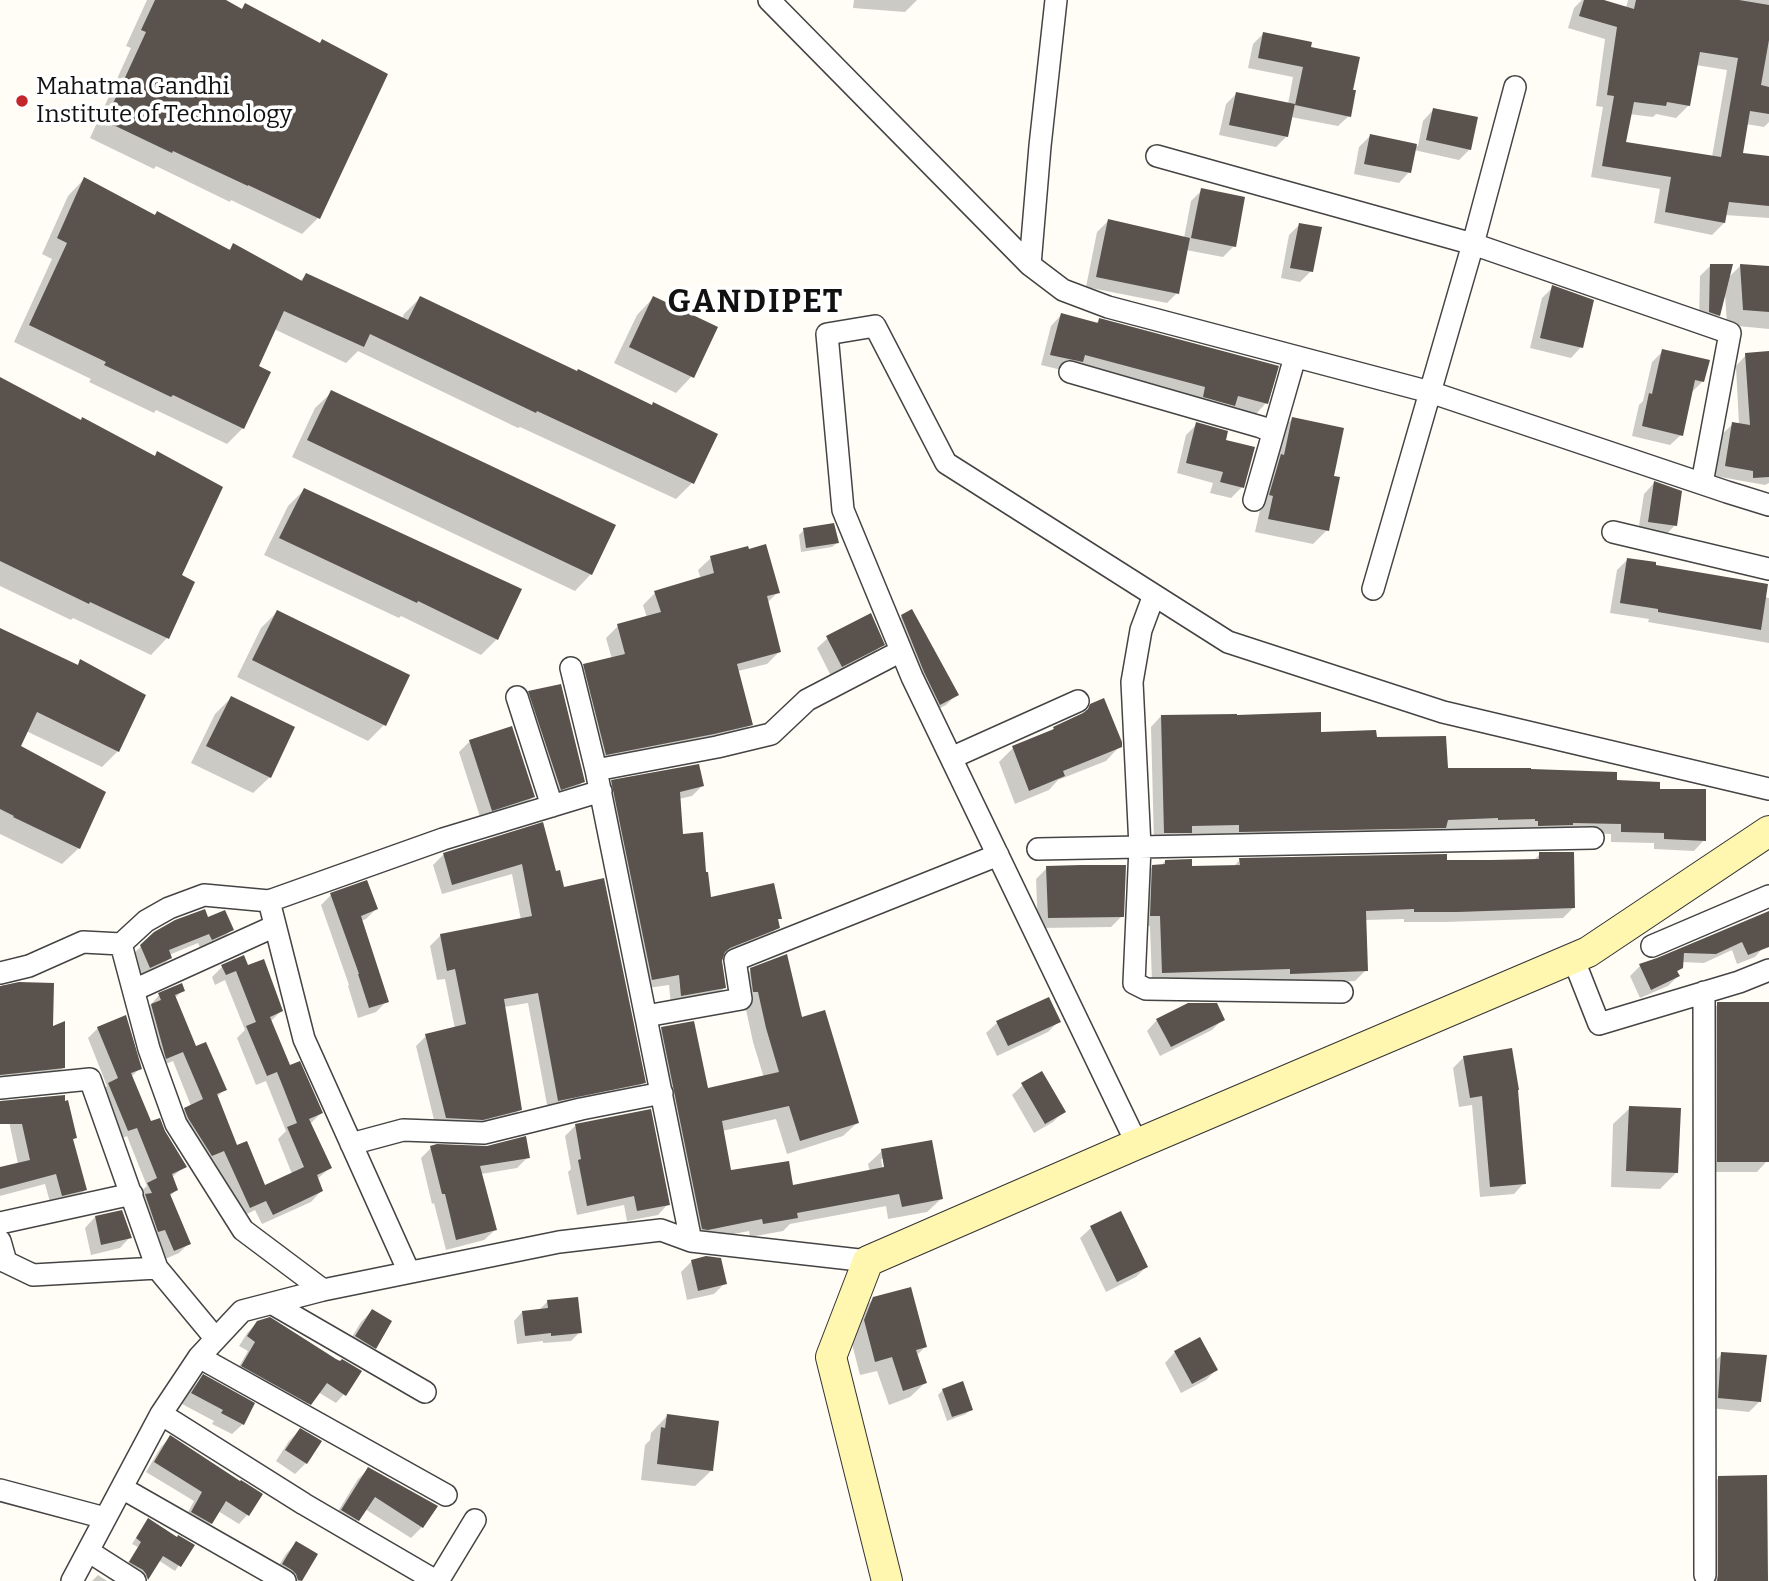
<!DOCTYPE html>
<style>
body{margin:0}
canvas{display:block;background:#fffdf5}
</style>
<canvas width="1769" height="1581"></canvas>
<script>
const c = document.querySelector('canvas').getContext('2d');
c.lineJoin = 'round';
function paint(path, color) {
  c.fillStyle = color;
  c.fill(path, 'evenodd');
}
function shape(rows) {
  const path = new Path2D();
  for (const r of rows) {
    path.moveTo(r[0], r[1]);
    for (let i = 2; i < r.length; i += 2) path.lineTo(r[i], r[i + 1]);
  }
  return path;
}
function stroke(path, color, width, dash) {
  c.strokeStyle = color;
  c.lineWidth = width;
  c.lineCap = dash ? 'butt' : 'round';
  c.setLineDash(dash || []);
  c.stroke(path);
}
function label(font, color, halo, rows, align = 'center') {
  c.font = font + ' Bitter,serif';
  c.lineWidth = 7;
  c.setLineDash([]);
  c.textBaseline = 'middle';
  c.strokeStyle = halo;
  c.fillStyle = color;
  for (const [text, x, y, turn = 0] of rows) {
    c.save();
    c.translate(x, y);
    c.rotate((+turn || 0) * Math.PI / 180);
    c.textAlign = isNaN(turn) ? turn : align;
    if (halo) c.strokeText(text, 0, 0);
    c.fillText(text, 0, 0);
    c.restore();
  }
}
paint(shape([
 [147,0,222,0,241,10,246,5,318,218,302,234,231,200,230,202,156,166,154,169,90,138,131,48,126,46],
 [854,0,917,0,905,12,853,8],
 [1582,0,1598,0,1626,8,1628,0,1769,0,1769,122,1764,127,1746,124,1741,155,1769,158,1769,218,1725,215,1724,223,1712,235,1654,223,1660,189,1591,177,1603,107,1596,106,1605,39,1568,28,1574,8],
 [1696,65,1727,70,1712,157,1624,143,1629,114,1653,117,1656,114,1676,118,1689,105],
 [1263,34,1309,48,1351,91,1349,116,1338,126,1291,117,1287,136,1276,147,1219,135,1226,104,1236,94,1288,104,1293,77,1248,68,1253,44],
 [1433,110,1470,149,1459,160,1414,150,1409,172,1399,183,1354,174,1359,147,1370,136,1418,146,1423,121],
 [84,179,153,217,157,213,228,251,233,245,300,281,306,275,402,319,404,314,420,298,652,406,692,483,676,499,520,427,518,428,358,351,346,363,274,329,257,366,243,428,227,444,156,410,154,413,89,382,91,379,14,342,52,259,42,254,68,196],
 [1202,190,1234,246,1223,257,1186,250,1177,293,1167,303,1086,287,1097,232,1108,221,1184,238,1191,201],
 [1300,224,1311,271,1300,282,1281,278,1289,235],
 [1711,265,1727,279,1740,266,1769,268,1769,329,1727,325,1725,294,1719,315,1708,325,1699,322,1700,276],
 [1553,287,1581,347,1571,358,1530,348,1542,298],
 [653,298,692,376,676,393,614,363,637,315],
 [1061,315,1095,324,1099,320,1266,403,1256,414,1231,408,1193,407,1196,397,1077,366,1070,372,1041,365,1051,326],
 [1663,351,1703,381,1692,392,1681,435,1670,445,1632,436,1639,405,1643,401,1652,362],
 [1769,353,1769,483,1765,485,1715,476,1722,434,1733,424,1739,425,1736,366,1746,355],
 [0,387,180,576,193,583,167,638,151,655,73,618,71,620,0,586],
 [332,392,591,574,575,591,292,457,315,408],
 [1292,419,1332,478,1327,530,1313,544,1255,532,1260,510,1256,509,1278,433],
 [1197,424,1224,441,1242,487,1231,498,1210,493,1213,483,1177,473,1186,435],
 [1654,483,1675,525,1665,536,1638,532,1644,494],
 [304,490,497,639,481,655,401,616,399,618,264,555,288,506],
 [804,530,837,543,832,547,801,552,799,535],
 [711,558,778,592,767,603,779,652,767,664,738,671,751,724,739,737,594,766,572,678,584,666,612,659,606,638,618,626,647,618,643,605,655,593,701,579,698,570],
 [1628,559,1693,580,1769,598,1769,643,1648,622,1649,619,1610,613,1617,570],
 [277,612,384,725,368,741,237,677,261,628],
 [902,616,957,694,946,705,929,714,891,627],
 [0,630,76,666,81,662,118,751,102,767,26,731,18,746,79,848,62,864,0,834],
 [828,638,882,644,872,655,831,676,817,648],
 [529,692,583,782,572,792,550,799,519,703],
 [231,698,270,777,253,793,191,763,215,714],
 [1161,716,1320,734,1375,739,1447,770,1615,782,1658,790,1704,840,1694,851,1654,849,1654,843,1611,842,1611,834,1525,831,1525,829,1488,830,1488,828,1442,830,1434,838,1154,843,1151,727],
 [1054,728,1120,746,1106,761,1058,780,1049,790,1015,804,999,762,1013,748,1049,733],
 [470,741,533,797,523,807,481,820,459,752],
 [612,782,702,786,692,796,679,799,682,836,705,874,710,900,780,918,777,921,778,927,768,938,722,956,720,961,724,988,714,998,671,1006,669,985,641,989,602,793],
 [542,825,555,873,644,1082,633,1093,548,1110,528,1003,504,1007,520,1109,510,1120,436,1128,416,1046,426,1036,455,1029,445,979,437,980,430,946,441,935,521,920,512,874,442,894,433,865,443,855],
 [1540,854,1573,908,1563,918,1446,922,1404,922,1404,919,1365,920,1366,970,1355,981,1280,984,1280,979,1152,983,1150,926,1140,926,1142,877,1153,866,1161,866,1165,861,1191,868,1233,867,1240,860,1533,861],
 [1047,868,1122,916,1111,927,1038,928,1036,879],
 [331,895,376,909,366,919,361,921,387,1001,376,1012,358,1018,348,986,349,985,321,905],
 [1769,912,1769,941,1755,957,1737,964,1732,950,1704,963,1682,962,1682,967,1676,973,1678,976,1668,986,1640,998,1630,976,1640,966],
 [207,919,231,930,221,941,201,950,198,943,169,955,170,958,159,969,139,978,130,957,155,933],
 [223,966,247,967,281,1011,270,1022,289,1068,321,1113,310,1124,330,1168,316,1180,321,1191,311,1202,262,1224,255,1210,239,1218,213,1160,201,1166,174,1120,185,1109,191,1106,173,1061,156,1068,141,1016,159,995,183,990,175,998,195,1048,224,1090,216,1098,236,1147,264,1187,292,1174,278,1139,286,1131,266,1081,256,1085,237,1038,245,1030,225,980,215,985,212,977],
 [751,970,801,1019,857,1123,843,1136,787,1154,776,1119,722,1131,730,1172,792,1187,870,1172,868,1164,882,1151,941,1199,927,1212,888,1219,886,1206,790,1224,783,1231,750,1237,749,1231,693,1242,649,1042,662,1029,706,1090,764,1078,753,1042,745,1005,737,983],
 [881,1159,885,1159,884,1176],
 [0,987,51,1028,63,1068,52,1078,0,1084],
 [1718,1004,1769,1049,1767,1161,1757,1172,1707,1172,1707,1015],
 [1223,1019,1212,1030,1160,1056,1147,1031,1157,1020],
 [1059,1021,1048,1032,997,1056,986,1033,997,1023],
 [98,1028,140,1068,131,1077,150,1124,163,1132,185,1166,171,1178,176,1190,169,1197,189,1243,179,1253,163,1260,138,1194,147,1186,127,1136,118,1140,99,1094,107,1086,88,1038],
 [1464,1057,1524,1183,1514,1194,1480,1197,1472,1105,1459,1107,1453,1068],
 [1023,1085,1064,1111,1053,1122,1034,1133,1012,1095],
 [1630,1108,1676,1173,1660,1189,1611,1187,1613,1124],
 [7,1112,75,1137,71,1141,85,1190,74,1201,51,1206,45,1184,0,1196,0,1169,18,1164],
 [575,1126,668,1204,658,1215,627,1221,624,1205,577,1215,568,1172,571,1169,565,1136],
 [431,1148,528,1157,517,1168,481,1174,495,1230,484,1240,446,1250,434,1203,432,1204,421,1158],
 [1120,1213,1146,1267,1136,1277,1106,1292,1080,1238,1091,1228],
 [95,1217,130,1237,120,1248,91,1255,85,1228],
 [692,1261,725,1283,714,1294,687,1300,681,1272],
 [874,1298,925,1347,916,1356,925,1383,910,1397,889,1405,877,1371,860,1375,850,1336,859,1314],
 [548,1301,580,1332,571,1341,543,1343,543,1341,517,1344,514,1321,522,1312,539,1310],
 [372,1311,375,1347,364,1358,346,1347,361,1322],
 [258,1322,344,1394,336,1403,318,1392,301,1413,234,1375,248,1351,239,1346,248,1332],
 [1175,1352,1216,1370,1206,1380,1181,1393,1165,1363],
 [1722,1354,1760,1401,1749,1412,1709,1408,1711,1365],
 [203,1377,243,1424,232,1434,212,1424,214,1421,182,1404,193,1387],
 [943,1390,971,1409,966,1414,947,1421,938,1395],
 [667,1416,712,1470,695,1486,641,1480,645,1445,650,1440,651,1433],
 [300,1430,306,1463,295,1474,276,1461,289,1441],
 [170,1437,248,1514,239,1524,218,1511,211,1523,202,1533,183,1522,194,1501,146,1472,161,1447],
 [369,1469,435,1506,422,1527,411,1538,365,1509,358,1520,347,1531,332,1521,358,1479],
 [1719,1478,1765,1581,1708,1581,1708,1488],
 [144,1525,192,1545,175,1571,158,1560,144,1581,125,1567,138,1547,132,1544],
 [296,1543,316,1555,300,1581,282,1581,273,1575,286,1554],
 [98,1575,107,1581,92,1581]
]), '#0003');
paint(shape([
 [155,0,226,0,242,9,245,3,320,43,322,39,388,74,320,219,248,185,248,186,173,151,172,153,105,121,146,32,141,30],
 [1584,0,1604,0,1634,9,1636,0,1739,0,1769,5,1769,40,1761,85,1769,87,1769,114,1750,111,1743,153,1769,156,1769,206,1729,202,1725,223,1665,212,1671,177,1602,166,1614,96,1607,95,1617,27,1579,16],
 [1700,52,1738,58,1721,157,1626,142,1634,102,1666,106,1667,102,1690,106],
 [1263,32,1312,42,1311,47,1360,57,1353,90,1356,90,1351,117,1295,105,1303,67,1258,58],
 [1236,92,1295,104,1288,137,1229,125],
 [1433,108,1478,117,1471,150,1426,140],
 [1370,134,1417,144,1411,173,1364,164],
 [84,177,155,215,157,211,230,250,233,243,302,281,306,273,408,320,420,296,577,371,578,369,652,405,653,402,718,434,694,484,537,411,536,413,370,334,364,347,284,311,259,366,271,372,244,429,173,395,171,397,104,365,106,362,29,325,67,243,57,238],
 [1201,188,1245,197,1236,247,1191,238],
 [1108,219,1190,238,1179,294,1096,277],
 [1299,223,1322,227,1313,272,1290,268],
 [1710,264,1733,264,1720,316,1709,312],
 [1740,264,1769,266,1769,312,1743,310],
 [1552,285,1594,300,1583,348,1540,338],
 [653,296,718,327,694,378,629,347],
 [1061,313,1098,323,1099,318,1279,366,1268,404,1238,396,1235,406,1203,397,1205,387,1085,355,1083,362,1050,355],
 [1662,349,1710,360,1704,382,1695,380,1683,436,1642,426,1649,393,1652,394],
 [1769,351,1769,477,1753,478,1753,471,1725,466,1732,422,1750,425,1745,353],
 [0,377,81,420,82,417,155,456,157,451,223,487,182,575,195,582,169,639,90,602,89,604,0,561],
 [331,390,616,525,592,575,307,440],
 [1292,417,1344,428,1334,476,1340,477,1329,531,1268,519,1273,496,1269,495,1281,454,1284,455],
 [1196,422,1228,431,1226,440,1255,447,1244,488,1220,482,1223,472,1186,463],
 [1654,481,1682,491,1677,526,1648,522],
 [304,488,522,589,498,640,418,601,417,603,279,538],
 [834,523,839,543,806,548,803,528],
 [766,544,780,593,767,596,781,652,737,664,753,725,714,734,606,755,583,664,625,654,617,624,661,612,654,591,714,573,710,556,748,546,749,549],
 [1627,558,1656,562,1656,565,1768,584,1761,630,1658,612,1658,609,1620,603],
 [912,609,959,695,940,705,924,672,901,615],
 [277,610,410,675,386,726,252,660],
 [871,613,885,645,842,667,826,636],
 [0,628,78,665,80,659,146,695,119,752,37,712,21,746,106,792,80,849,13,817,14,816,0,809],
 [561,684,585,782,561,790,528,691],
 [231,696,295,727,271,778,206,746],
 [1104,698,1122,742,1122,747,1063,771,1065,776,1029,791,1012,746,1054,729,1053,727,1083,713,1088,709,1090,704],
 [1321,712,1321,732,1376,730,1377,737,1446,736,1448,768,1531,768,1531,769,1617,772,1617,780,1660,782,1660,789,1706,789,1706,841,1664,839,1664,833,1621,832,1621,824,1573,823,1573,825,1538,826,1538,821,1535,821,1535,819,1498,820,1498,818,1448,820,1446,828,1239,832,1239,825,1192,826,1192,833,1164,833,1161,715,1237,714,1237,715],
 [512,726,535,797,492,811,469,740],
 [699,764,704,786,680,792,683,834,703,832,706,872,708,872,711,897,774,883,782,919,778,919,780,928,730,948,725,952,722,961,726,988,681,996,679,975,652,980,611,780],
 [543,822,556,871,560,870,564,887,604,878,646,1083,558,1101,538,993,504,999,522,1110,483,1120,446,1118,425,1034,466,1024,455,969,447,971,440,934,532,916,522,864,452,885,443,853],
 [1539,852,1574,852,1575,908,1457,912,1414,912,1414,909,1366,911,1368,971,1290,974,1290,969,1162,973,1160,916,1150,916,1152,865,1165,864,1165,860,1192,859,1192,866,1240,865,1239,858,1447,854,1447,860,1491,860,1539,859],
 [1081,865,1126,865,1124,917,1048,918,1046,866],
 [367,880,378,909,361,916,389,1002,369,1008,358,974,359,974,330,893],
 [205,909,208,917,225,910,234,930,212,940,209,934,169,950,172,958,150,968,140,945,154,932,175,920],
 [1769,911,1769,947,1748,955,1742,942,1716,954,1684,953,1683,968,1677,971,1680,976,1651,990,1639,964,1657,958],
 [787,954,802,1017,825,1010,859,1123,800,1141,789,1106,722,1121,731,1170,789,1161,793,1185,884,1167,881,1149,932,1140,943,1199,902,1207,899,1194,797,1213,798,1218,763,1224,762,1219,708,1230,702,1229,661,1027,694,1021,708,1088,779,1072,766,1028,758,992,753,992,750,968],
 [244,955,248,965,264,959,283,1011,270,1017,290,1065,300,1061,323,1113,309,1119,332,1168,317,1175,323,1191,273,1215,266,1201,250,1208,224,1151,212,1156,188,1118,184,1108,203,1099,183,1052,166,1059,151,1004,161,1000,158,993,182,983,185,991,175,995,196,1046,206,1042,227,1090,217,1094,237,1145,247,1141,265,1185,304,1167,287,1127,297,1123,285,1092,277,1072,267,1076,246,1026,256,1022,236,971,226,975,221,965],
 [19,982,54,983,53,1026,65,1021,65,1068,0,1075,0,986],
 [1049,997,1061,1022,1008,1046,996,1021],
 [1717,1002,1769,1002,1769,1162,1717,1162],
 [1188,1003,1217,1003,1225,1020,1171,1047,1156,1019],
 [126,1015,142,1069,131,1073,151,1121,160,1118,165,1131,187,1167,172,1174,178,1190,170,1194,191,1244,174,1251,165,1230,158,1232,145,1194,152,1193,147,1183,157,1178,137,1128,128,1131,108,1083,118,1078,97,1027],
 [1512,1048,1519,1090,1518,1090,1526,1184,1490,1187,1482,1096,1470,1098,1463,1056],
 [1042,1071,1066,1112,1045,1124,1021,1083],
 [65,1095,65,1101,68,1100,77,1138,73,1139,87,1190,62,1196,56,1174,0,1189,0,1167,30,1160,22,1124,0,1124,0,1101],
 [1629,1106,1681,1108,1678,1173,1626,1171],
 [651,1109,670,1205,637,1211,634,1196,587,1206,578,1160,581,1159,575,1124],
 [526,1136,530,1158,480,1166,497,1230,456,1240,445,1194,442,1194,430,1146,437,1144,487,1146],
 [122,1210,132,1238,101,1245,95,1216],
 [1121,1211,1148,1267,1117,1282,1090,1226],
 [706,1256,721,1258,727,1284,698,1291,691,1260],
 [911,1287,927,1347,916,1350,927,1383,903,1391,892,1357,875,1362,864,1320,873,1297],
 [578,1297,582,1333,551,1336,551,1333,525,1336,522,1311,548,1308,547,1300],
 [372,1309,392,1321,376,1349,355,1336],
 [270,1317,336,1359,340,1361,342,1359,362,1371,346,1396,327,1383,311,1405,241,1366,255,1342,247,1336,257,1321],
 [1200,1337,1218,1370,1192,1384,1174,1351],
 [1721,1352,1767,1355,1761,1402,1718,1398],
 [203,1374,255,1403,244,1425,221,1413,223,1410,191,1393],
 [963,1381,973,1410,952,1417,942,1389],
 [667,1414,719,1421,713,1471,657,1464,661,1427,665,1428],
 [300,1428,322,1441,307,1464,285,1450],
 [170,1435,240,1481,241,1480,263,1494,249,1516,226,1501,212,1524,191,1512,202,1492,154,1462],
 [368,1467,438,1506,423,1528,375,1497,359,1521,341,1510],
 [1767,1475,1768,1581,1717,1581,1718,1575,1718,1476],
 [148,1518,177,1537,178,1535,195,1545,181,1567,163,1556,148,1580,146,1574,143,1570,129,1562,141,1542,136,1538],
 [296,1541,318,1554,302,1581,298,1580,296,1574,292,1570,282,1564]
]), '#5a524d');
const street = shape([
 [769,0,1030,265,1063,290,1108,307,1430,392,1727,492,1769,505],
 [1157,156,1473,244,1730,333,1702,483],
 [1030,265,1040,146,1056,0],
 [1070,372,1261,427,1273,432],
 [1254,500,1295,357],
 [1613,532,1769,569],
 [1373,589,1473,244,1515,87],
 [1154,595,1141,630,1132,682,1140,847,1134,983,1146,989,1342,992],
 [571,668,596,770],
 [517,697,552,806],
 [951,758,1078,701],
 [1038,849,1593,838],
 [269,901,304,1039,409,1272],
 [121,944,149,1049,176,1124,243,1230,323,1290],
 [1652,946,1769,896],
 [1573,958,1599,1024,1739,982,1769,970],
 [0,973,29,966,83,942,121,944,146,921,169,908,204,895,269,901,443,839,601,791],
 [134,990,275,926],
 [1704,992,1705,1575],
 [646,1016,741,999,735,960,998,855],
 [0,1088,90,1079,157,1268,216,1339],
 [351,1144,403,1130,484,1133,581,1109,662,1093],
 [1137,1144,912,677,843,510,827,334,875,326,946,463,1228,642,1443,712,1769,789],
 [0,1223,132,1194],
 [0,1241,6,1262,33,1275,157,1268],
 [691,1241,596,770,717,747,771,734,807,700,901,651],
 [273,1304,425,1392],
 [199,1357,446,1495],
 [161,1414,304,1504,436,1581],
 [122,1488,285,1581],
 [0,1490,105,1518],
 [88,1551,135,1581],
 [72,1581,161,1414,199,1357,242,1311,323,1290,559,1242,661,1230,691,1241,868,1261],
 [438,1581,475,1520]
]);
const secondary = shape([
 [887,1581,831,1357,868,1261,1137,1144,1588,952,1769,831]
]);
stroke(street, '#444', 24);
stroke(secondary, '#333', 32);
stroke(street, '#fff', 21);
stroke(secondary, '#fff6b0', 30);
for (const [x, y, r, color] of [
 [22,101,7,"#c4262e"]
]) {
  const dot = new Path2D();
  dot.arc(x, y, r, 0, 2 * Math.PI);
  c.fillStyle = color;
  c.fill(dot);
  stroke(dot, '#fff', 2.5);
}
label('24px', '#111', '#fff', [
 ["Mahatma Gandhi",36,87],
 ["Institute of Technology",36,115]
], 'left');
c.letterSpacing = '2px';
label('bold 32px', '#111', '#fff', [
 ["GANDIPET",756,303]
]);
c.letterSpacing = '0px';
</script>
